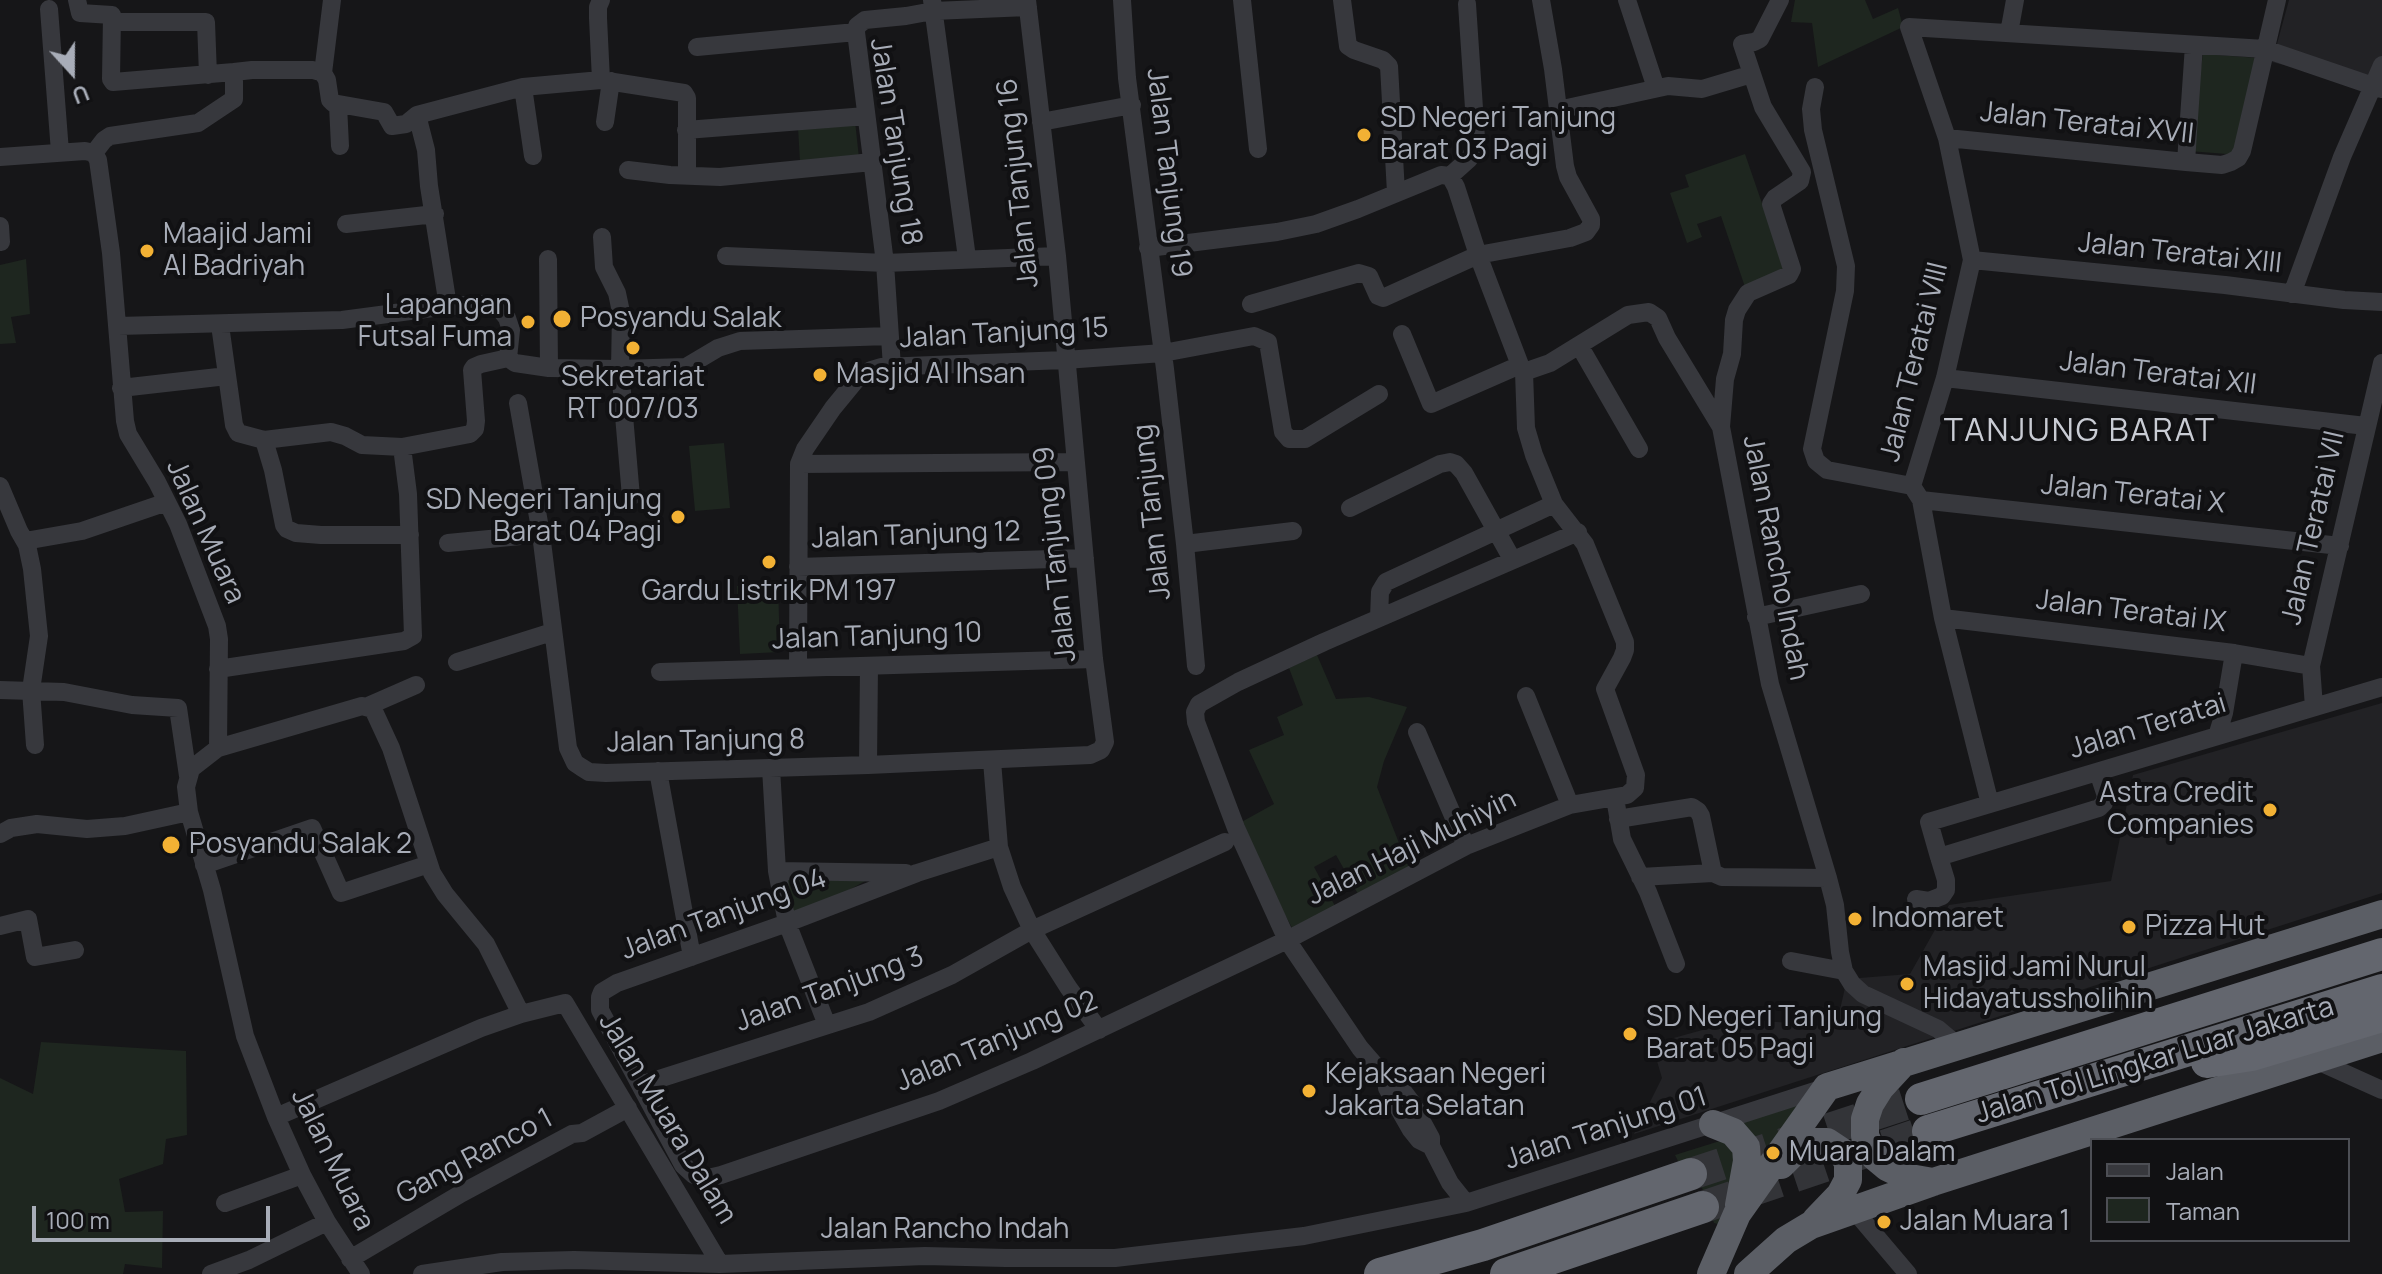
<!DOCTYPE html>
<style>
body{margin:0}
#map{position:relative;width:2382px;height:1274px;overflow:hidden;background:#161618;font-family:Manrope,sans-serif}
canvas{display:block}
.legend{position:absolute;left:2090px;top:1138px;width:260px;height:104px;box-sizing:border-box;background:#111113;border:2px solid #4d4f55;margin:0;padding:10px 14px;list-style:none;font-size:24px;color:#a8adb8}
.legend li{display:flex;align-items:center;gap:16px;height:40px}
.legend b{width:40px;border:2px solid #4d4f55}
.north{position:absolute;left:32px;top:32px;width:80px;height:80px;-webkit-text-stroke:6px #111113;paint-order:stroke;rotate:159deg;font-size:22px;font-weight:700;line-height:32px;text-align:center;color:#a8adb8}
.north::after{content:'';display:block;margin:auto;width:28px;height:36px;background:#a8adb8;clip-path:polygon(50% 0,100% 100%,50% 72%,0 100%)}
.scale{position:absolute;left:32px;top:1206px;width:238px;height:36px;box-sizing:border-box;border:4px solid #a8adb8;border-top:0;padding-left:10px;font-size:24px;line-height:28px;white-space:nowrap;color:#a8adb8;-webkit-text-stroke:6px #111113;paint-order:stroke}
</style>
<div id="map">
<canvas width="2382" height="1274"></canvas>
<ul class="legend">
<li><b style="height:10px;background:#37383d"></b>Jalan</li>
<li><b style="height:22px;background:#1e261f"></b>Taman</li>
</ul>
<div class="north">U</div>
<div class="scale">100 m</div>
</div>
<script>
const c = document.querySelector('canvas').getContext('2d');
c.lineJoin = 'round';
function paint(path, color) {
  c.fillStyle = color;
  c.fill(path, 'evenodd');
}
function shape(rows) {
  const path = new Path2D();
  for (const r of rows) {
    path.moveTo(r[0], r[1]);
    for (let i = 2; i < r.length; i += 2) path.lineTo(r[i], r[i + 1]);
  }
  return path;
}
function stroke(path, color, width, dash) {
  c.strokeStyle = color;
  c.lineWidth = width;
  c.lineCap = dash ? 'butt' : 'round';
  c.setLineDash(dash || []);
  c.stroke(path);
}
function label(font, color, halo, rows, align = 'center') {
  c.font = font + ' Manrope,sans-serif';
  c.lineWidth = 8;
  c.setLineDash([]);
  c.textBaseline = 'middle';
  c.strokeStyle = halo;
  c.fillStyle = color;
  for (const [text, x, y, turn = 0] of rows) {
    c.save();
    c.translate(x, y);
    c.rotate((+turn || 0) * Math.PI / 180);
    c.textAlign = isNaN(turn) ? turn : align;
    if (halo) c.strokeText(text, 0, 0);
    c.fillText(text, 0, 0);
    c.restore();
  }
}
paint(shape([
 [2289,0,2382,0,2382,92,2374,88,2272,62],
 [2382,703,2382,893,1634,1134,1662,1078,1652,1044,1742,1019,1836,1027,1847,979,1910,974,1949,905,2111,881,2133,775]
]), '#222225');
paint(shape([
 [1795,0,1865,0,1873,19,1898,8,1903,27,1818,67,1812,23,1791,22],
 [2203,54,2258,58,2239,155,2189,151],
 [855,121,859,158,800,162,798,127],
 [1745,154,1786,273,1745,287,1721,216,1697,224,1702,237,1687,243,1670,193,1689,187,1685,175],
 [26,259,30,314,11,317,16,343,0,344,0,265],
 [724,443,730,508,695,511,689,446],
 [778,584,780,652,740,654,737,586],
 [1317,655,1336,699,1369,697,1407,707,1384,761,1377,787,1410,871,1358,894,1336,855,1314,867,1335,906,1296,935,1236,825,1274,804,1249,750,1284,735,1277,717,1303,705,1289,668],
 [786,878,867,880,792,922],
 [41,1042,186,1051,187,1135,166,1139,163,1164,119,1179,125,1212,163,1211,162,1268,125,1264,123,1274,0,1274,0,1078,33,1094],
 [1812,1101,1758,1163,1739,1118],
 [1723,1140,1734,1148,1739,1181,1718,1224,1714,1223,1700,1182,1681,1167,1675,1155]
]), '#1e261f');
stroke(shape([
 [1691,1174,1921,1099],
 [1703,1207,1928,1131]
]), '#333438', 32, [32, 16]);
stroke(shape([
 [77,0,80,13,112,15,111,79,113,82,234,72],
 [932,0,967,258],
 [1122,0,1127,78,1165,369,1185,544,1196,666],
 [1242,0,1258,149],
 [1342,0,1348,46,1354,50,1383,60,1389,66,1396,193],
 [1627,0,1656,88],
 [49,9,60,152],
 [112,22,206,22,208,75],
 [856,32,857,26,865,20,906,16,933,11,1028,7],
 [2009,33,2015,0],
 [697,47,856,32,885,263,892,367],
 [323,73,332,0],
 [601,80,598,18,598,7,601,0],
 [523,87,533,156],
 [1815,87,1811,109,1813,130,1846,266,1845,291,1812,449,1816,461,1827,470,1912,486],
 [338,105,340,146],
 [1558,110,1668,86,1702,89,1752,74],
 [417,115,426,150,429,186,448,306],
 [605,122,611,81],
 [1041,122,1132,105],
 [686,130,866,116],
 [1947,138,2186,162,2222,165,2231,162,2238,158,2242,151,2277,0],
 [94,153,104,140,110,136,198,123,234,99,234,72,252,70,313,70,323,73,327,80,330,100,333,103,384,112,392,126,406,124,417,115,523,87,601,80,684,93,687,98,687,175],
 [0,157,85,151,94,153,98,160,111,253,125,421,128,434,157,482,178,524,217,626,219,639,218,748],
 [2186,162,2194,45],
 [628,170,670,175,720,177,872,162],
 [1450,176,1469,159,1475,148,1476,138,1467,4],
 [346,224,435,214],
 [0,226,1,242],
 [602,237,604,267,617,293,621,312,620,369,631,497],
 [1148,248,1277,232,1316,224,1358,209,1441,175,1450,176,1456,187,1478,255,1520,365,1524,372,1550,363,1628,315,1649,312,1658,318,1667,338,1721,427,1770,684,1828,878,1835,905,1840,952,1844,971,1852,984,1863,994,1938,1029,1957,1045],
 [726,256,885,263,1057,256],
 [548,259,549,368],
 [1972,260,2225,285,2344,300,2382,302],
 [2292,294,2342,157,2382,65],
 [1251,304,1359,273,1369,276,1378,296,1383,298,1478,255,1570,238,1586,232,1591,225,1591,219,1568,177,1565,166,1553,69,1541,0],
 [220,325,234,425,238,433,264,440,331,432,345,436,362,445,402,447,470,434,475,429,476,421,472,370,474,367,481,364,508,358],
 [118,326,342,320,448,306,486,304,499,308,507,318,511,330,508,358,515,363,549,368,620,369,686,367,718,348,740,341,889,336],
 [1402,334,1431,404,1520,365],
 [1579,345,1639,449],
 [1945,378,2366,426],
 [121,388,227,376],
 [518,403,541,534,568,748,575,763,581,767,589,772,606,773,868,765,1090,755,1101,750,1105,742,1094,659,1057,256,1027,0],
 [1721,427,1725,379,1732,354,1734,320,1737,310,1748,293,1789,275,1792,269,1771,204,1775,198,1800,181,1802,172,1763,107,1742,44,1754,42,1760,39,1780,0],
 [264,440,273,470,284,525,287,529,296,533,321,535,410,535],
 [799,464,1075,462],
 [0,486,19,531,27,545,32,569,39,636,31,690,35,745],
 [1921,500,2340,546],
 [1350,508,1440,464,1450,462,1456,464,1464,473,1512,559],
 [25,541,82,531,167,502],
 [448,543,541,534],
 [1185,544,1293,531],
 [798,567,1085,558],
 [1756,617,1861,594],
 [1379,618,1380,592,1386,582,1554,504],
 [1943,618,2234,653,2311,666],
 [457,662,552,632],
 [798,668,799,464,805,449,833,408,856,380,871,370,881,367,1065,360,1163,353,1254,336,1268,342,1283,432,1289,439,1305,439,1379,394],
 [218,669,404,641,413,636,408,494,402,447],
 [660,672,1094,659],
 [0,690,64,692,132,705,178,708,188,776],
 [1526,696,1570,805],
 [368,706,416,685],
 [2314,707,2311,666,2382,363],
 [1417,732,1466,846],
 [2217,736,2224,713,2234,653],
 [992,761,999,847,1012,887,1032,930,1068,987,1099,1030],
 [868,765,869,666],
 [771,768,777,871,787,923,827,1025],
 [658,771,692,957],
 [2098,772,2106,796,2104,803,2099,808,1939,857,1929,822,2382,687],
 [1615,798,1622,839,1648,892,1676,964],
 [1990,804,1943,618,1921,500,1912,486,1945,378,1972,260,1947,138,1909,27,2265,49,2382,89],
 [1618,819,1692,807,1698,811,1701,816,1713,873],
 [0,834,11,828,37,824,87,829,125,826,189,812],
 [999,847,917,873,787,923,617,983,602,992,600,997,600,1010,683,1165,694,1175,708,1178,721,1175,939,1101,1032,1061,1287,940,1466,846,1570,805,1627,795,1635,788,1636,775,1605,689,1622,658,1625,650,1625,642,1585,544,1554,504,1534,455,1526,428,1524,372],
 [204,865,312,828,341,893,429,864],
 [777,871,906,873],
 [1640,877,1713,873,1722,877,1828,878],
 [1916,899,1929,901,1942,896,1946,890,1946,880,1939,857],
 [0,926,28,919,35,957,75,950],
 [1791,961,1844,971],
 [2313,1059,2382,1090],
 [1386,1078,1387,1088,1411,1130,1419,1140,1431,1146],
 [640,1085,869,1012,952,975,1032,930,1225,842],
 [276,1117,481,1028,521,1014,565,1003,720,1264],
 [225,1203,302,1175],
 [1466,1203,1450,1183,1431,1146,1431,1138,1412,1103,1396,1082,1386,1078,1360,1048,1287,940,1236,828,1196,722,1195,712,1199,704,1238,682,1324,642,1578,532],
 [1853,1209,1908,1274],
 [350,1259,462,1193,572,1134,582,1133,628,1108],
 [211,1274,249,1260,327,1222],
 [361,1274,327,1222,302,1175,276,1117,245,1036,212,890,189,812,186,787,191,769,218,748,362,706,373,709,391,748,432,873,445,894,486,944,521,1014],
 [422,1274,502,1262,574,1260,720,1264,925,1256,1006,1258,1115,1258,1304,1236,1466,1203,1827,1087]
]), '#37383d', 18);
stroke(shape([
 [1904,1062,1880,1088,1870,1104,1865,1119,1865,1136,1875,1157,1887,1167,1910,1178,1933,1182],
 [1713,1124,1733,1132,1746,1147,1747,1161,1739,1205],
 [1781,1165,1798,1148,1815,1142,1827,1142,1842,1152,1848,1163,1848,1180,1840,1195,1816,1220],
 [1711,1274,1737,1214,1827,1087,2382,914],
 [1748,1274,1786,1240,1811,1225,1933,1182,2382,1038]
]), '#5b5e65', 28);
stroke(shape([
 [2207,1062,2252,1055,2382,1016],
 [1921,1099,2382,954],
 [1928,1131,2382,990],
 [1380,1274,1483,1245,1691,1174],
 [1506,1274,1703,1207]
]), '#63666e', 32);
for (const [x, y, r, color] of [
 [1364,135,8,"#f2b134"],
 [147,251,8,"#f2b134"],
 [562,319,10,"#f2b134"],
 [528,322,8,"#f2b134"],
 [633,348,8,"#f2b134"],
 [820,375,8,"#f2b134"],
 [678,517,8,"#f2b134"],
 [769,562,8,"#f2b134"],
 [2270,810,8,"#f2b134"],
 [171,845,10,"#f2b134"],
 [1855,919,8,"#f2b134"],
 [2129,927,8,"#f2b134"],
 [1907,984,8,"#f2b134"],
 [1630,1034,8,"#f2b134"],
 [1309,1091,8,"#f2b134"],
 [1773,1153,8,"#f2b134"],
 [1884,1222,8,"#f2b134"]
]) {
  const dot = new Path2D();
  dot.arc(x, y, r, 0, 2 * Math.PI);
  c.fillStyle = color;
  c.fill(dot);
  stroke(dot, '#111113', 3);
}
label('28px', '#a8adb8', '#111113', [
 ["SD Negeri Tanjung",1380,119],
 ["Barat 03 Pagi",1380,151],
 ["Maajid Jami",163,235],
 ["Al Badriyah",163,267],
 ["Lapangan",512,306,"right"],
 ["Futsal Fuma",512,338,"right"],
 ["Posyandu Salak",580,319],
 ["Masjid Al Ihsan",836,375],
 ["Sekretariat",633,378,"center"],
 ["RT 007/03",633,410,"center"],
 ["SD Negeri Tanjung",662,501,"right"],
 ["Barat 04 Pagi",662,533,"right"],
 ["Gardu Listrik PM 197",769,592,"center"],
 ["Astra Credit",2254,794,"right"],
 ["Companies",2254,826,"right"],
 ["Posyandu Salak 2",189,845],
 ["Indomaret",1871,919],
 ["Pizza Hut",2145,927],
 ["Masjid Jami Nurul",1923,968],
 ["Hidayatussholihin",1923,1000],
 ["SD Negeri Tanjung",1646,1018],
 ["Barat 05 Pagi",1646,1050],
 ["Kejaksaan Negeri",1325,1075],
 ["Jakarta Selatan",1325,1107],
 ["Muara Dalam",1789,1153],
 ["Jalan Muara 1",1900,1222]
], 'left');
label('28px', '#a8adb8', '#111113', [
 ["Jalan Teratai XVII",2087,124,6],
 ["Jalan Tanjung 18",895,142,81],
 ["Jalan Tanjung 19",1168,173,83],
 ["Jalan Tanjung 16",1019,183,-96],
 ["Jalan Teratai XIII",2180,254,6],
 ["Jalan Tanjung 15",1004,334,-3],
 ["Jalan Teratai VIII",1915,362,-76],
 ["Jalan Teratai XII",2158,374,7],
 ["Jalan Teratai X",2133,495,6],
 ["Jalan Tanjung",1153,512,-96],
 ["Jalan Teratai VII",2314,528,-77],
 ["Jalan Muara",205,532,66],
 ["Jalan Tanjung 12",916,536,-2],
 ["Jalan Tanjung 09",1056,554,-96],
 ["Jalan Rancho Indah",1775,558,79],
 ["Jalan Teratai IX",2131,612,7],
 ["Jalan Tanjung 10",877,637,-2],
 ["Jalan Teratai",2148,727,-17],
 ["Jalan Tanjung 8",706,742,-1],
 ["Jalan Haji Muhiyin",1412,848,-26],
 ["Jalan Tanjung 04",724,915,-20],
 ["Jalan Tanjung 3",830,990,-20],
 ["Jalan Tanjung 02",997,1042,-23],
 ["Jalan Tol Lingkar Luar Jakarta",2155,1061,-17],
 ["Jalan Muara Dalam",667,1119,59],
 ["Jalan Tanjung 01",1606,1129,-18],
 ["Gang Ranco 1",475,1157,-28],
 ["Jalan Muara",332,1160,64],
 ["Jalan Rancho Indah",945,1230]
]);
c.letterSpacing = '2px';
label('32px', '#c9ccd4', '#111113', [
 ["TANJUNG BARAT",2080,432]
]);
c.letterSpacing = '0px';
</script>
